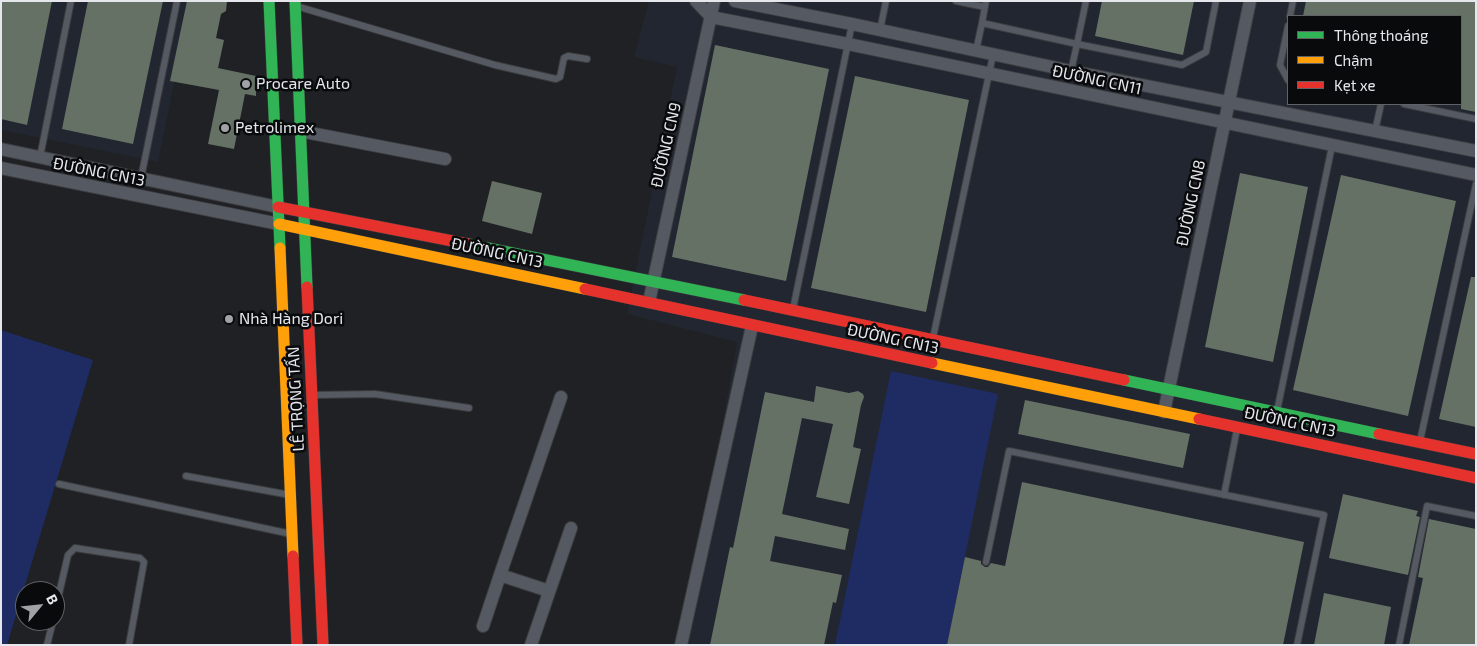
<!DOCTYPE html>
<meta charset="utf-8">
<style>
body{margin:0}
#map{position:relative;width:1477px;height:646px;overflow:hidden;background:#1f2124;font-family:"Exo 2",sans-serif}
canvas{display:block}
.frame{position:absolute;inset:0;border:2px solid #e6e7ec;pointer-events:none}
.legend{position:absolute;left:1287px;top:15px;width:175px;height:90px;box-sizing:border-box;background:#090a0c;border:1px solid #616266;margin:0;padding:6px 9px;list-style:none;font-size:15px;color:#e6e7ec}
.legend li{display:flex;align-items:center;gap:10px;height:25px}
.legend b{width:25px;border:1px solid #616266}
.north{position:absolute;left:15px;top:581px;width:50px;height:50px;box-sizing:border-box;background:#090a0c;border:1px solid #616266;border-radius:50%;rotate:62deg;font-size:14px;font-weight:700;line-height:20px;text-align:center;color:#e6e7ec}
.north::after{content:'';display:block;margin:auto;width:18px;height:22px;background:#a0a2a6;clip-path:polygon(50% 0,100% 100%,50% 72%,0 100%)}
</style>
<div id="map">
<canvas width="1477" height="646"></canvas>
<div class="frame"></div>
<ul class="legend">
<li><b style="height:6px;background:#30b455"></b>Thông thoáng</li>
<li><b style="height:6px;background:#ff9f0a"></b>Chậm</li>
<li><b style="height:6px;background:#e5322d"></b>Kẹt xe</li>
</ul>
<div class="north">B</div>
</div>
<script>
const c = document.querySelector('canvas').getContext('2d');
c.lineJoin = 'round';
function paint(path, color) {
  c.fillStyle = color;
  c.fill(path, 'evenodd');
}
function shape(rows) {
  const path = new Path2D();
  for (const r of rows) {
    path.moveTo(r[0], r[1]);
    for (let i = 2; i < r.length; i += 2) path.lineTo(r[i], r[i + 1]);
  }
  return path;
}
function stroke(path, color, width, dash) {
  c.strokeStyle = color;
  c.lineWidth = width;
  c.lineCap = dash ? 'butt' : 'round';
  c.setLineDash(dash || []);
  c.stroke(path);
}
function label(font, color, halo, rows, align = 'center') {
  c.font = font + ' "Exo 2",sans-serif';
  c.lineWidth = 5;
  c.setLineDash([]);
  c.textBaseline = 'middle';
  c.strokeStyle = halo;
  c.fillStyle = color;
  for (const [text, x, y, turn = 0] of rows) {
    c.save();
    c.translate(x, y);
    c.rotate((+turn || 0) * Math.PI / 180);
    c.textAlign = isNaN(turn) ? turn : align;
    if (halo) c.strokeText(text, 0, 0);
    c.fillText(text, 0, 0);
    c.restore();
  }
}
paint(shape([
 [1,1,191,1,158,162,1,130],
 [649,1,1476,1,1476,645,683,645,737,342,627,314,677,67,634,57],
 [1288,16,1461,16,1461,104,1288,104]
]), '#222630');
paint(shape([
 [1,330,93,360,7,645,1,645],
 [891,371,998,394,947,645,835,645]
]), '#1e2c63');
paint(shape([
 [1,1,52,1,27,125,1,119],
 [88,1,163,1,133,144,62,129],
 [187,1,227,1,226,11,221,14,216,38,224,40,218,68,256,76,256,96,245,94,234,149,208,144,219,90,170,81],
 [1102,1,1194,1,1183,55,1095,36],
 [1306,1,1476,1,1476,112,1461,109,1461,16,1303,16],
 [715,45,829,69,786,281,672,257],
 [855,76,969,100,926,312,811,288],
 [1240,173,1308,187,1273,362,1205,347],
 [1341,175,1456,201,1408,416,1293,390],
 [492,181,542,193,532,234,482,221],
 [1471,277,1476,277,1476,427,1439,419],
 [816,386,849,393,858,391,863,394,864,397,861,405,853,447,861,449,849,504,816,497,833,424,802,418,782,514,849,529,845,550,775,536,770,561,842,575,836,603,833,602,824,645,710,645,730,547,733,548,765,392,814,402],
 [1025,400,1190,434,1183,468,1018,434],
 [1022,482,1304,542,1283,645,947,645,965,557,981,561,981,564,985,567,988,567,991,563,1005,566],
 [1343,494,1418,511,1416,516,1420,517,1408,575,1329,558],
 [1429,519,1476,529,1476,645,1409,645,1423,578,1418,577],
 [1324,593,1391,607,1384,645,1314,645]
]), '#657165');
const lane = shape([
 [956,1,985,7],
 [986,1,982,23,1077,44,1086,1],
 [296,6,495,65,556,79,560,77,564,58,568,56,587,59],
 [1290,16,1293,1],
 [1288,26,1280,65,1288,80],
 [880,30,886,1],
 [976,51,982,23],
 [1071,71,1077,44,1182,65,1206,52,1216,1],
 [1404,104,1476,119],
 [1375,131,1381,104],
 [40,157,71,1],
 [141,178,177,1],
 [793,309,852,24],
 [933,338,993,55],
 [314,395,375,394,469,408],
 [1277,411,1332,146],
 [1420,441,1476,184],
 [186,476,290,495],
 [59,484,291,534],
 [1224,495,1237,429],
 [986,562,1009,451,1324,515,1297,645],
 [55,611,68,555,75,548,140,558,144,562,129,645],
 [47,645,53,621],
 [1399,645,1427,506,1476,516]
]);
const street = shape([
 [696,1,711,17],
 [735,1,852,24,1071,71,1476,151],
 [711,17,848,44,1476,175],
 [300,131,445,159],
 [1,149,278,207],
 [1,168,279,224],
 [649,302,714,1],
 [1164,412,1250,1],
 [500,575,561,397],
 [483,626,500,575,549,591],
 [531,645,571,528],
 [681,645,752,326]
]);
const fast = shape([
 [269,1,280,248],
 [295,1,307,287],
 [468,244,744,300],
 [1124,380,1379,434]
]);
const slow = shape([
 [279,224,585,289],
 [280,248,293,556],
 [932,363,1199,419]
]);
const jam = shape([
 [278,207,468,244],
 [307,287,323,645],
 [585,289,932,363],
 [744,300,1124,380],
 [1199,419,1476,478],
 [1379,434,1476,454],
 [293,556,297,645]
]);
stroke(lane, '#3c3d3f', 8);
stroke(street, '#3c3d3f', 14);
stroke(fast, '#3c3d3f', 12);
stroke(slow, '#3c3d3f', 12);
stroke(jam, '#3c3d3f', 12);
stroke(lane, '#555962', 6);
stroke(street, '#555962', 12);
stroke(fast, '#30b455', 11);
stroke(slow, '#ff9f0a', 11);
stroke(jam, '#e5322d', 11);
for (const [x, y, r, color] of [
 [246,84,5,"#a0a2a6"],
 [225,128,5,"#a0a2a6"],
 [229,319,5,"#a0a2a6"]
]) {
  const dot = new Path2D();
  dot.arc(x, y, r, 0, 2 * Math.PI);
  c.fillStyle = color;
  c.fill(dot);
  stroke(dot, '#090a0c', 2);
}
label('16px', '#e6e7ec', '#090a0c', [
 ["ĐƯỜNG CN11",1097,80,12],
 ["ĐƯỜNG CN9",666,145,-77],
 ["ĐƯỜNG CN13",99,172,11],
 ["ĐƯỜNG CN8",1191,203,-78],
 ["ĐƯỜNG CN13",497,253,12],
 ["ĐƯỜNG CN13",893,339,12],
 ["LÊ TRỌNG TẤN",296,399,-93],
 ["ĐƯỜNG CN13",1290,422,12]
]);
label('16px', '#e6e7ec', '#090a0c', [
 ["Procare Auto",256,84],
 ["Petrolimex",235,128],
 ["Nhà Hàng Dori",239,319]
], 'left');
</script>
